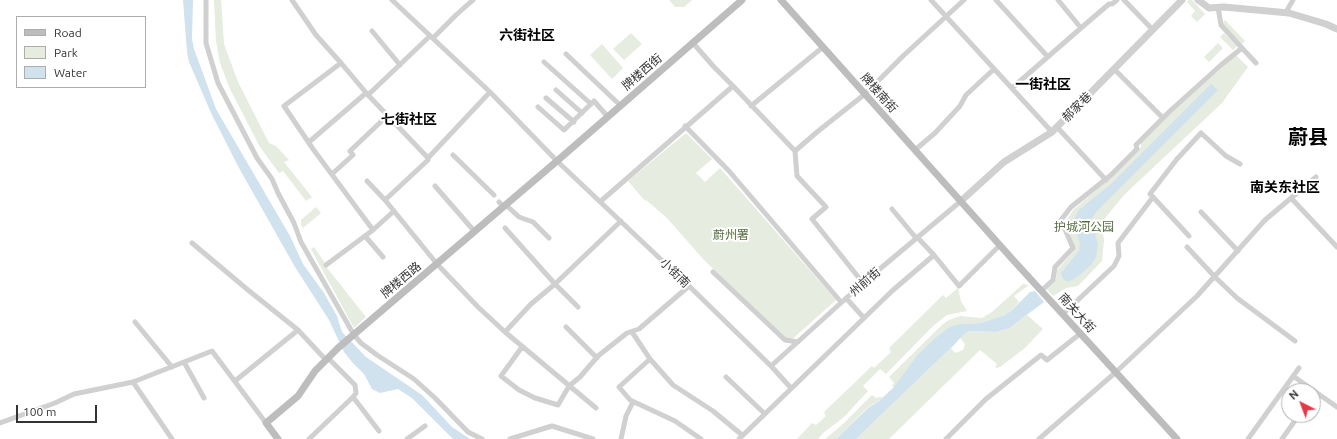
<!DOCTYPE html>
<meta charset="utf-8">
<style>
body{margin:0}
#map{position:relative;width:1337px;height:439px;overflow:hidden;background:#fff;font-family:Ubuntu,sans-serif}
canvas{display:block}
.legend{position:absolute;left:16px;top:16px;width:130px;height:72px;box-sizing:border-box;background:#fff;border:1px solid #adadad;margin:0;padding:5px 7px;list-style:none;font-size:12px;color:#333}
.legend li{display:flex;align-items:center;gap:8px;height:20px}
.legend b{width:20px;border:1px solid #adadad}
.north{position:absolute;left:1281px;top:383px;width:40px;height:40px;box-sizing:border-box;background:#fff;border:1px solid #adadad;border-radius:50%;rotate:318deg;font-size:11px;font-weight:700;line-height:16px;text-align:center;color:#333}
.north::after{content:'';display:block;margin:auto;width:14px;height:18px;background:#e63946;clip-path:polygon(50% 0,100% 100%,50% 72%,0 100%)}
.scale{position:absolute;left:16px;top:405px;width:81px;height:18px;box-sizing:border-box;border:2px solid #333;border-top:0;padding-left:5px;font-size:12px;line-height:14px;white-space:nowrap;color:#333;-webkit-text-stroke:3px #fff;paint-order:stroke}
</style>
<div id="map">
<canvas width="1337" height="439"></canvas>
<ul class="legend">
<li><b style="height:5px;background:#bdbdbd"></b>Road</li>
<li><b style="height:11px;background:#e6ecdf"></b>Park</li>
<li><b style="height:11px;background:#cfe2ee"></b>Water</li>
</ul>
<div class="north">N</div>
<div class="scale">100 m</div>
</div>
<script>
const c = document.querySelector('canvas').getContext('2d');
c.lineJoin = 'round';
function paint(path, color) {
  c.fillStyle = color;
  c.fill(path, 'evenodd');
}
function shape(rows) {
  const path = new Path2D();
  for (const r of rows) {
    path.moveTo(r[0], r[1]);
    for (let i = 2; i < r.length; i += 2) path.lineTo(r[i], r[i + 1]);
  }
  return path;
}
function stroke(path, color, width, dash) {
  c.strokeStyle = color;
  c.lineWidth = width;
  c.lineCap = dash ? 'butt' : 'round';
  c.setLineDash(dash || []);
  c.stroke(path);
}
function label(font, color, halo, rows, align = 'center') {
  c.font = font + ' Ubuntu,"Noto Sans SC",sans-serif';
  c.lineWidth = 4;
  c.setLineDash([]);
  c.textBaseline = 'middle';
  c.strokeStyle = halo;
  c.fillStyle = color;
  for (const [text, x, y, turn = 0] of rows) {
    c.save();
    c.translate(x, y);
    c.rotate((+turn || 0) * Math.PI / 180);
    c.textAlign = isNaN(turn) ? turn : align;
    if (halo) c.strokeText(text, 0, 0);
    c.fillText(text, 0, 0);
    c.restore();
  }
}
paint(shape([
 [214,0,221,0,224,44,238,82,269,143,276,146,289,160,284,162,312,197,306,201,283,171,279,173,260,147,230,89,220,63,216,41],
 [669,0,692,0,684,7,675,7],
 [1189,0,1192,0,1205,14,1197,22,1191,16,1195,11,1187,2],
 [1225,20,1245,41,1242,44,1222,24],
 [631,33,642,44,624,60,613,49],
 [1224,33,1237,46,1233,50,1220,37],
 [1218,43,1223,48,1209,62,1204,57],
 [602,44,623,68,612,79,590,55],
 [1236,55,1248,67,1222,103,1124,195,1101,223,1104,240,1102,261,1078,286,1066,288,1053,296,1046,288,1056,279,1057,270,1074,251,1065,223,1073,210,1108,180,1141,147,1141,143,1177,107],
 [686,133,712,159,696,173,705,182,720,168,836,300,789,342,704,260,666,217,646,200,645,201,628,181],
 [316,207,321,213,303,228,301,225,301,220],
 [314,247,325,263,324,264,366,317,354,328,311,249],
 [1023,284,1029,285,1014,296,1019,302,1011,311,1003,316,992,320,981,323,959,324,949,327,936,337,918,354,898,383,894,387,892,386,894,383,889,377,943,324,949,320,960,316,982,318,992,312],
 [958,288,961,301,967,311,947,315,933,326,886,374,880,369,863,386,868,391,844,417,823,433,818,439,797,439,812,423,816,425,826,416,824,412,872,366,874,368,891,352,889,348,943,295,946,298],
 [1027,315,1043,329,1025,348,1000,367,995,368,997,364,980,350,889,439,856,439,951,348,955,353,963,350,965,344,960,338,962,335,969,331,996,332,1010,328],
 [872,395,876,398,880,397,883,398,867,408,836,439,825,439,842,425]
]), '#e6ecdf');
paint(shape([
 [183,0,193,0,192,39,194,49,216,109,290,236,303,264,324,293,337,316,342,332,366,357,422,395,452,427,470,439,453,439,412,398,398,389,380,393,372,389,364,374,352,362,344,352,329,320,295,267,239,168,212,115,189,62,187,52],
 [1211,84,1218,90,1097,211,1092,218,1093,227,1098,244,1096,257,1092,264,1082,273,1074,279,1068,282,1063,279,1061,273,1079,251,1080,244,1075,226,1075,218,1079,210,1111,184],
 [1035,291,1044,302,1024,317,1010,328,996,332,969,331,963,335,954,345,856,439,836,439,868,408,879,401,894,387,918,354,936,337,949,327,959,324,981,323,1003,316,1011,311,1030,292]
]), '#cfe2ee');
stroke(shape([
 [206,0,206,43,218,83,257,158,272,179,278,193,294,223,301,242,354,335,361,343,377,355,414,379,435,398,468,432,482,439],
 [292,0,316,35,341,63,368,95,428,158,428,160,385,200,437,264,478,307,505,332,596,408],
 [392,0,490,92,557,161,689,286,771,366,791,388],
 [931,0,1052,132],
 [996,0,1048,57],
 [1124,0,1153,30],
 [1286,12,1293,0],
 [1081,28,1109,4,1112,4,1117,0],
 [372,31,400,65],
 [433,38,456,15,473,0],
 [693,43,714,67,733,86,795,151,797,176,826,207,812,219,863,283],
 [1242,48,1256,63],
 [566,54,621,106],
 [544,62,591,104],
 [341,63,284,106,313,149,373,230,394,211],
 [1114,69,1163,118],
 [1012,88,1081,28,1058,0],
 [556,90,582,113],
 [368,95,430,36],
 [546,98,574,122],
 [751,106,823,47],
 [538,107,564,130,594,101,608,117],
 [685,126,729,171,841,302],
 [1057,127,1106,180],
 [309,142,366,93],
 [915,150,935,133,960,106,966,95,994,69],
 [795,151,817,132,865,94,903,56,964,0],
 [453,155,494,195],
 [428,158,490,92],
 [332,174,353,155,350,151,387,116],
 [367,181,385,200],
 [435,186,475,232],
 [1153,197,1189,236],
 [1291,198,1337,247],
 [601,201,733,86],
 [499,202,504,207],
 [506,205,519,217,533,222,549,238],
 [892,209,916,238],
 [1201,212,1238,251],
 [505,228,555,284,578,307],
 [365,236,383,257],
 [192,243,248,290,298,330,326,360],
 [1187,247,1215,277,1237,298,1295,341],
 [934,255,959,286,1000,245],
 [326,265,373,230],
 [713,272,785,340,798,342],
 [1042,290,1053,280,1055,267,1073,248,1061,220,1071,207,1111,175,1137,149,1136,145,1170,111,1221,65,1242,48,1221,25,1218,7],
 [846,298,864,318],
 [1063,314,1114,266,1119,256,1118,243,1153,197,1150,194,1177,159,1201,133,1226,156,1240,164],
 [135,322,172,367],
 [566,327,597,358],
 [505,332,531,304,555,284,621,221],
 [632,332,650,359,619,387,630,400,675,421,701,439],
 [522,347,501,376,519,390,535,398,558,405,569,386,580,377,598,356,627,333,639,329,689,286],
 [328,358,355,385,356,393,353,397,379,431],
 [650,359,673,385,713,411,742,435],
 [184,362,204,398],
 [771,366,863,283,961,201],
 [1293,376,1337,407],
 [726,377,765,414],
 [235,381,298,330],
 [133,382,172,439],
 [0,423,55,403,74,394,133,382,212,351,266,423],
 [309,439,353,397],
 [407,439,425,426],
 [510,439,552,426,593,439],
 [621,439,626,416,633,402],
 [739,439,892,291,934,255,917,237],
 [946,439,986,399,1041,355,1047,360,1081,333],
 [1039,439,1116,372,1197,296,1265,220,1316,177],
 [1248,439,1299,368],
 [1282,439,1299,415]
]), '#d0d0d0', 5);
stroke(shape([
 [1198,0,1209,8,1224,7,1289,13,1326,24,1337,29],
 [961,201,1004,162,1052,132,1182,0]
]), '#d0d0d0', 7);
stroke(shape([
 [781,0,1014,261,1177,439],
 [278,439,266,423,298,396,315,371,338,348,557,161,742,0]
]), '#bdbdbd', 7);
label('12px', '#333', '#fff', [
 ["牌楼西街",642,72,-41],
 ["牌楼南街",879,93,48],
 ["郝家巷",1077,107,-45],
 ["小街南",675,273,44],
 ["牌楼西路",401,280,-40],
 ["州前街",865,282,-41],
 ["南关大街",1077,313,48]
]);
label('12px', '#56703f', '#fff', [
 ["护城河公园",1084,227],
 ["蔚州署",731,235]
]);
label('bold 14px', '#000', '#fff', [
 ["六街社区",527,35],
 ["一街社区",1043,84],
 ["七街社区",409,119],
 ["南关东社区",1285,187]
]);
label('bold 20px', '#000', '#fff', [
 ["蔚县",1308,137]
]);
</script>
